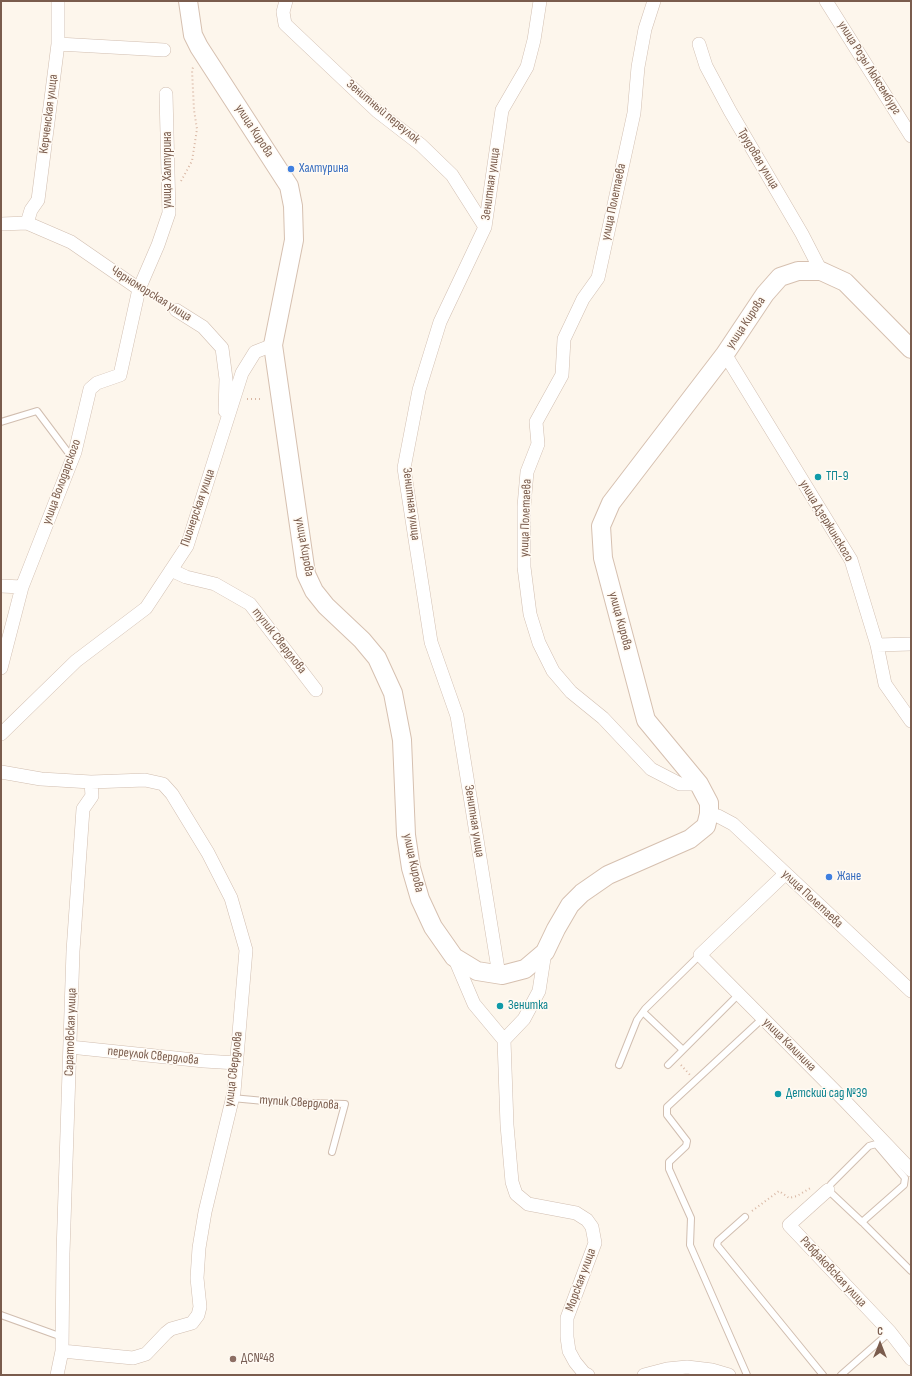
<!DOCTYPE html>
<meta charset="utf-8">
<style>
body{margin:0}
#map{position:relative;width:912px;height:1376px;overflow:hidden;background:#fdf6ec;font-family:"Sofia Sans Condensed",sans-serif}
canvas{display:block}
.frame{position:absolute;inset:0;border:2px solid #7a5c4d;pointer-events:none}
.north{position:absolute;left:860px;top:1324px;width:40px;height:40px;-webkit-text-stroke:3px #fffaf3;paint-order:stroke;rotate:0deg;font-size:11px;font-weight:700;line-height:16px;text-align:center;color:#7a5c4d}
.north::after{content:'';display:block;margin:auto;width:14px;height:18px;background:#7a5c4d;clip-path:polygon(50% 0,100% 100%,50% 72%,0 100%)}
</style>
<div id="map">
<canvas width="912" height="1376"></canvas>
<div class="frame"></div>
<div class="north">С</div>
</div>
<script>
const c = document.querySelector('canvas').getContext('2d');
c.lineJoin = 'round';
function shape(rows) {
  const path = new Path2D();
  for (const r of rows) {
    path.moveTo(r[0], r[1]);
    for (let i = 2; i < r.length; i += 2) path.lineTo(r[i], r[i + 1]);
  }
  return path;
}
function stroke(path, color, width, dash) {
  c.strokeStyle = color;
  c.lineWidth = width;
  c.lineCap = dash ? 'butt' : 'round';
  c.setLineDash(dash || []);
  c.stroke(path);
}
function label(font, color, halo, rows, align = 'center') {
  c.font = font + ' "Sofia Sans Condensed",sans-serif';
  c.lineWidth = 3;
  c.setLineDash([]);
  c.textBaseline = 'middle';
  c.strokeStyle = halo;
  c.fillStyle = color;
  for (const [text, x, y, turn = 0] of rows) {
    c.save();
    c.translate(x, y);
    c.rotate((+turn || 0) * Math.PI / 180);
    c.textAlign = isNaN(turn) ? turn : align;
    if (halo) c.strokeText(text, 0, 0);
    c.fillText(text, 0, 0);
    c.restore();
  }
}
const lane = shape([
 [1,422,37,411,73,459],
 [643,1012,683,1050],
 [619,1065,637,1020,645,1009,700,955],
 [668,1065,739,994],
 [232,1098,275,1102,345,1104,332,1152],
 [831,1184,869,1146,876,1144,905,1178,904,1185,862,1222],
 [828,1190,862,1222,911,1271],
 [745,1217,718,1241,717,1245,823,1375],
 [1,1315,62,1337],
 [747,1375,690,1245,691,1218,669,1169,669,1162,686,1146,687,1141,667,1115,667,1107,763,1018],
 [841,1375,890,1332]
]);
const street = shape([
 [286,1,283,12,285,24,377,111,421,145,452,175,485,227],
 [654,1,645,29,638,67,634,113,598,278,583,299,564,339,562,375,536,422,538,444,527,472,524,506,524,567,530,614,539,643,553,671,571,692,603,718,651,769,680,784,699,784],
 [826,1,911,136],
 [58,44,164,50],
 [699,44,706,66,730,111,802,234,821,271],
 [27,223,31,210,38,200,58,44,58,1],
 [1,224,27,223,71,242,139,289],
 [176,310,203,327,222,348,226,379,225,411],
 [725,354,851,560,877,645,885,684,911,721],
 [171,570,186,577,215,584,250,604,316,690],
 [1,586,22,587],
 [877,645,911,644],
 [1,668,22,587,75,452,90,389,97,383,120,375,139,289,158,245,169,213,166,94],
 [1,734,76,661,146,608,187,546,242,373,255,352,273,345],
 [1,772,41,779,91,782,92,796,83,809,73,951,63,1253,62,1351,57,1375],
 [709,814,718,816,733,824,911,991],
 [785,874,700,955,845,1101,911,1170],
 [545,952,539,991,524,1019,504,1040,507,1125,512,1182,516,1194,528,1204,576,1213,587,1220,592,1227,595,1243,567,1318,567,1337,569,1351,575,1362,584,1373,588,1375],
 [454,957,474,1004,504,1040],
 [499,975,457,716,431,642,404,468,419,390,440,322,485,227,502,110,527,67,534,40,540,1],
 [70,1047,204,1061,237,1063],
 [828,1190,789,1225,890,1332,911,1359],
 [62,1351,133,1358,146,1354,166,1333,171,1329,192,1323,198,1315,200,1307,197,1278,199,1248,205,1212,234,1092,246,950,231,898,208,853,172,794,163,784,145,780,91,782],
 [644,1375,667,1369,687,1367,712,1370,729,1375]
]);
const secondary = shape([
 [188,1,193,35,199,47,289,186,293,206,294,240,273,345,306,574,314,591,326,606,362,640,377,658,393,693,402,740,406,835,411,868,420,899,433,927,454,957,477,971,502,975,525,969,545,952,556,929,570,905,582,893,608,875,690,839,706,826,709,814,709,803,699,784,646,720,603,558,601,526,611,503,725,354,765,294,780,277,798,271,821,271,845,282,911,349]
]);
stroke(lane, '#d1beb0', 8);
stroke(street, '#d1beb0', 14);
stroke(secondary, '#d6c0b0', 20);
stroke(shape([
 [181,181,192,161,197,129,194,110,192,70,194,65],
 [150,295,166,304],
 [247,399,261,399],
 [681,1065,690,1075],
 [752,1211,779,1191,789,1198,797,1196,812,1187]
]), '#d9b8a5', 2, [1, 3]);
stroke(lane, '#fff', 6);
stroke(street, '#fff', 13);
stroke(secondary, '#fff', 18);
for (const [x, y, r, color] of [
 [291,169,4,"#3f7fe0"],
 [818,477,4,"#0f9aa8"],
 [829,877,4,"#3f7fe0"],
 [500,1006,4,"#0f9aa8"],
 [778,1094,4,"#0f9aa8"],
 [233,1359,4,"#8d6e63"]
]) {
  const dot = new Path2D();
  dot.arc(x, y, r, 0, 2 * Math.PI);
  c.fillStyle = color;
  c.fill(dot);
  stroke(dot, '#fffaf3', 1.5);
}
label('13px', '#7a5c4d', '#fffaf3', [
 ["улица Розы Люксембург",869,68,58],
 ["Зенитный переулок",383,112,40],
 ["Керченская улица",49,114,-83],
 ["улица Кирова",254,131,57],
 ["Трудовая улица",758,159,59],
 ["улица Халтурина",168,170,-90],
 ["Зенитная улица",491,184,-82],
 ["улица Полетаева",614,202,-78],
 ["Черноморская улица",151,294,32],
 ["улица Кирова",746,323,-56],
 ["улица Володарского",62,482,-70],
 ["Зенитная улица",411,504,83],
 ["Пионерская улица",198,508,-71],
 ["улица Полетаева",526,518,-88],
 ["улица Дзержинского",826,521,59],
 ["улица Кирова",304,547,80],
 ["улица Кирова",620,621,75],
 ["тупик Свердлова",279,641,52],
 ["Зенитная улица",474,821,81],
 ["улица Кирова",413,863,78],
 ["улица Полетаева",812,899,43],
 ["Саратовская улица",71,1032,-88],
 ["улица Калинина",789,1045,45],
 ["переулок Свердлова",153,1056,6],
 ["улица Свердлова",234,1069,-83],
 ["тупик Свердлова",299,1103,4],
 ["Рабфаковская улица",833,1272,47],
 ["Морская улица",581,1280,-70]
]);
label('13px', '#366cbe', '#fffaf3', [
 ["Халтурина",299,169],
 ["Жане",837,877]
], 'left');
label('13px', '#0d838f', '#fffaf3', [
 ["ТП-9",826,477],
 ["Зенитка",508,1006],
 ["Детский сад №39",786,1094]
], 'left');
label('13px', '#785e54', '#fffaf3', [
 ["ДС№48",241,1359]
], 'left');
</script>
